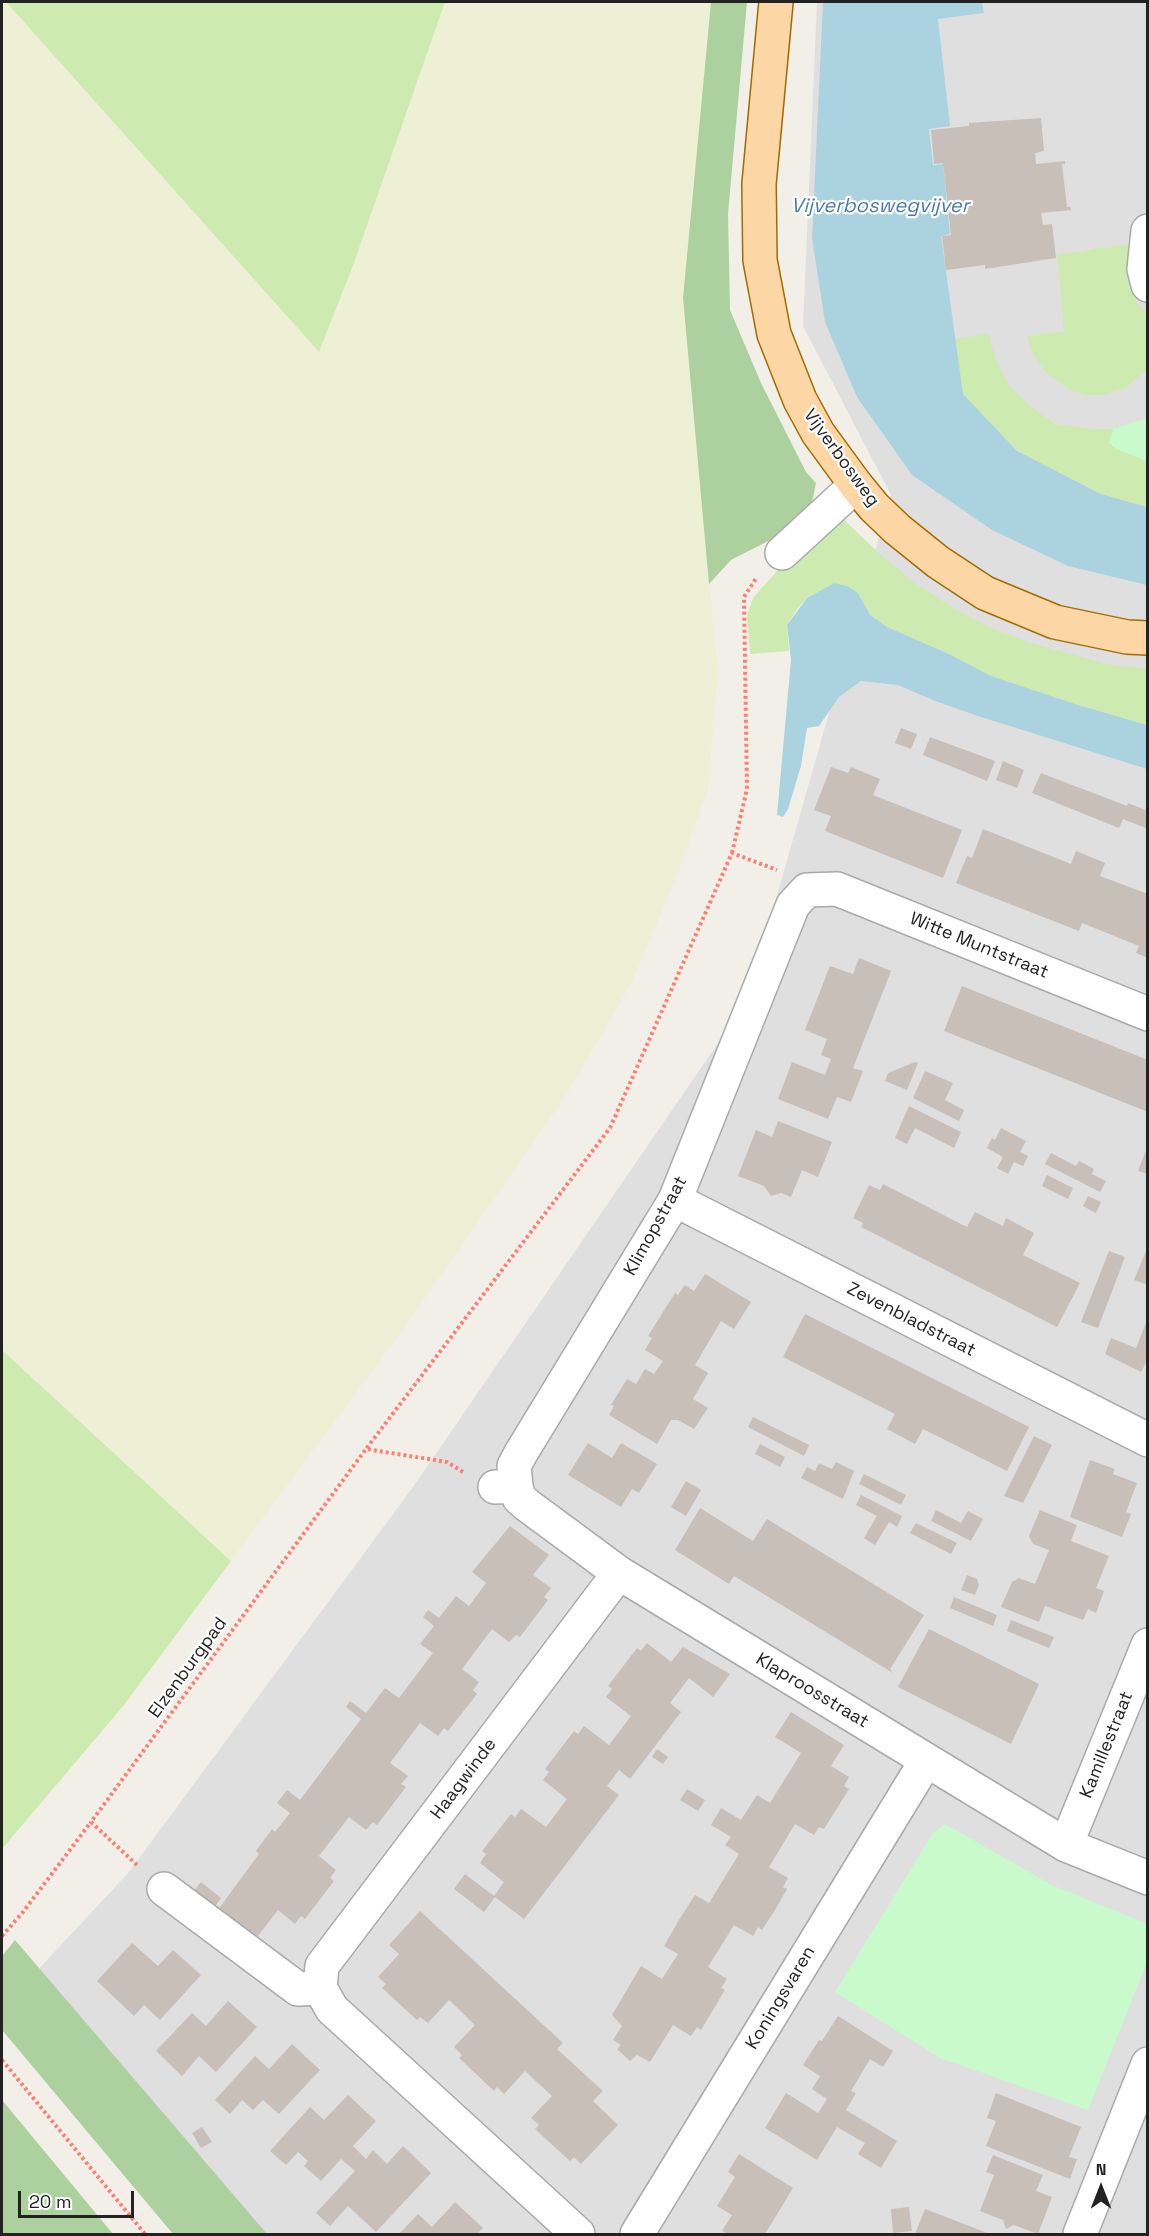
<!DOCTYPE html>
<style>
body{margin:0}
#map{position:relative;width:1149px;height:2236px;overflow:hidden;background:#f2efe9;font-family:"Space Grotesk",sans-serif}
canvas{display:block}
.frame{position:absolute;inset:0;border:3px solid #222;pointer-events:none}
.north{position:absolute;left:1071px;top:2158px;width:60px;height:60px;-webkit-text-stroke:4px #fff;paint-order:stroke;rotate:0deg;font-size:16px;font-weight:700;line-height:24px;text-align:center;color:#222}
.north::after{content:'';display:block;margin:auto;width:21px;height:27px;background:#222;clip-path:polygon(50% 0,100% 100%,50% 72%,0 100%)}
.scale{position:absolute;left:18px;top:2191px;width:116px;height:27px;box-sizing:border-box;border:3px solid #222;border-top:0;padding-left:8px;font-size:18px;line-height:21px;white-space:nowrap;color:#222;-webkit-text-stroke:4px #fff;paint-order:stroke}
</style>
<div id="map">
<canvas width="1149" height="2236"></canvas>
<div class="frame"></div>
<div class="north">N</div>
<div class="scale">20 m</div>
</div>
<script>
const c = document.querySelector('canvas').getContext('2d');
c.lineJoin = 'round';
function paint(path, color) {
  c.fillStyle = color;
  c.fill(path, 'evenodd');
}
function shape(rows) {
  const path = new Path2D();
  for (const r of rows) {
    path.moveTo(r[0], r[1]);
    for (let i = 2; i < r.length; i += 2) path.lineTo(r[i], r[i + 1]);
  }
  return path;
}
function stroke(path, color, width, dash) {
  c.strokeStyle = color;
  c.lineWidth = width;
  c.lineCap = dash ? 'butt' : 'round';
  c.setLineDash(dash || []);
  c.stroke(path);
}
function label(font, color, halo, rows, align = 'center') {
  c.font = font + ' "Space Grotesk",sans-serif';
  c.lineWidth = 4.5;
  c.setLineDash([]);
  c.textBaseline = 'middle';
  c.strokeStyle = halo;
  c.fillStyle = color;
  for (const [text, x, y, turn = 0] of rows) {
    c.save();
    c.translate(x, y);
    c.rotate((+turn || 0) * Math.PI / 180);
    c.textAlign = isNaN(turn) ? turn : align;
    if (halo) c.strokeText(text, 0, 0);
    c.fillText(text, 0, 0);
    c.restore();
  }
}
paint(shape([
 [817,2,1147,2,1147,2234,216,2234,8,2002,129,1872,413,1487,747,1001,891,495,803,326]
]), '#e0dfdf');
paint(shape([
 [2,2,6,2,319,351,354,263,445,2,711,2,683,298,718,671,708,789,679,871,631,984,565,1097,407,1324,231,1561,2,1350]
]), '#eef0d5');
paint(shape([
 [6,2,445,2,354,263,319,352],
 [1132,244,1130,280,1135,299,1147,316,1147,370,1125,388,1106,395,1087,395,1072,391,1046,373,1030,348,1027,336,1064,331,1057,254,1082,252,1096,248],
 [989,334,995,359,1010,386,1031,407,1055,424,1094,429,1113,429,1147,418,1147,507,1101,494,1017,451,998,433,963,394,955,339],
 [844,520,879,553,912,581,953,608,992,628,1031,643,1111,665,1147,668,1147,725,1078,705,991,676,951,655,887,627,870,615,858,593,834,583,807,598,797,609,787,625,789,651,750,654,747,616,753,598,777,571,799,552,834,523],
 [2,1350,231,1561,124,1705,2,1849]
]), '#cdebb0');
paint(shape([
 [711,2,747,2,728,214,730,310,761,383,806,472,816,483,811,507,780,535,731,560,709,584,683,298],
 [15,1940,267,2234,173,2234,2,2030,2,1956],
 [2,2100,113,2234,2,2234]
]), '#add19e');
paint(shape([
 [1147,418,1147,461,1116,449,1109,443,1113,429],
 [945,1824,1052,1885,1147,1924,1147,1962,1088,2110,940,2058,835,1992,933,1833]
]), '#c8facc');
paint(shape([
 [823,2,982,2,984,13,938,19,950,126,929,129,933,165,943,164,950,234,941,236,963,394,1017,451,1101,494,1147,507,1147,585,1068,566,992,530,912,475,857,397,825,322,812,238],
 [834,583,847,586,858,593,870,615,887,627,951,655,991,676,1078,705,1147,725,1147,769,978,716,935,701,898,685,861,681,839,697,819,726,807,728,801,766,788,809,783,817,777,815,791,660,787,625,807,598]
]), '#aad3df');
paint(shape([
 [1041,118,1044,151,1035,153,1036,164,1065,161,1065,164,1062,164,1067,207,1070,207,1071,210,1041,213,1043,225,1052,224,1056,258,985,269,985,265,946,270,942,236,951,235,943,163,934,164,931,130,969,126,969,123],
 [901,728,917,734,911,749,895,743],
 [930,737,995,761,987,781,923,755],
 [1003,761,1024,770,1017,788,996,780],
 [831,767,848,773,851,767,880,779,873,795,962,830,943,878,825,831,831,816,814,810],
 [1041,773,1127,806,1128,803,1148,811,1148,829,1123,819,1119,828,1032,793],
 [983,829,1071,864,1076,851,1105,863,1100,876,1148,894,1148,958,1136,953,1139,946,1082,923,1079,931,956,883,967,856,972,858],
 [859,958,891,971,853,1068,863,1071,851,1102,837,1097,828,1119,778,1099,792,1062,825,1075,831,1059,821,1055,827,1039,805,1030,830,966,853,974],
 [962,986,1148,1060,1148,1112,944,1031],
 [915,1062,918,1063,907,1090,885,1081,888,1073],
 [925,1071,953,1083,945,1100,964,1110,959,1121,913,1098],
 [909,1106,961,1132,954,1148,915,1128,907,1144,895,1138],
 [778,1121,832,1142,818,1177,802,1170,791,1197,781,1193,771,1196,764,1186,738,1176,756,1130,772,1137],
 [1001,1128,1026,1141,1020,1152,1028,1156,1023,1166,1014,1162,1008,1174,997,1168,1003,1157,987,1148,992,1138,995,1140],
 [1148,1145,1148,1174,1138,1171],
 [1051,1153,1076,1166,1079,1161,1094,1169,1092,1174,1106,1181,1100,1192,1045,1164],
 [1047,1175,1073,1188,1068,1199,1042,1186],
 [883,1184,967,1227,975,1212,1003,1226,1006,1218,1034,1233,1023,1255,1080,1283,1057,1327,861,1227,863,1223,853,1218,869,1185,880,1190],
 [1088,1196,1101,1202,1096,1213,1083,1206],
 [1148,1246,1148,1285,1134,1280],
 [1109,1251,1125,1257,1098,1328,1081,1322],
 [705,1274,751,1302,734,1329,721,1321,695,1365,708,1373,693,1399,708,1408,694,1429,678,1420,671,1420,657,1444,609,1415,614,1406,611,1405,627,1379,636,1384,645,1369,654,1374,663,1361,645,1350,652,1338,648,1336,675,1293,678,1295,685,1285,694,1291],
 [805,1314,1029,1427,1007,1471,923,1429,915,1444,887,1429,895,1414,783,1357],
 [1148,1318,1148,1359,1141,1372,1105,1354,1111,1338,1136,1348],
 [753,1417,809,1445,804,1456,748,1427],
 [1034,1436,1052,1445,1023,1503,1004,1496],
 [588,1443,612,1458,621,1443,657,1464,639,1493,632,1489,621,1507,568,1475],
 [760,1444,785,1457,780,1467,755,1454],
 [1090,1460,1115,1469,1113,1474,1137,1483,1126,1512,1131,1514,1122,1537,1070,1517],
 [836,1462,854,1471,843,1499,801,1478,807,1467,815,1471,819,1463,832,1469],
 [864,1474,906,1495,901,1505,859,1484],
 [686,1481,701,1490,686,1516,671,1507],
 [861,1495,902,1516,897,1527,889,1522,875,1545,864,1538,877,1516,856,1505],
 [700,1508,753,1541,767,1519,924,1615,890,1669,893,1673,734,1576,729,1584,675,1550],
 [936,1510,961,1523,968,1511,983,1519,971,1541,931,1521],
 [1040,1510,1077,1525,1071,1541,1109,1556,1096,1588,1104,1591,1096,1613,1088,1609,1083,1620,1045,1606,1039,1622,1001,1607,1012,1582,1019,1578,1035,1584,1049,1550,1033,1544,1029,1536],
 [916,1523,957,1543,951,1554,910,1533],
 [510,1526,549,1555,533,1575,551,1588,544,1597,548,1600,520,1637,516,1635,509,1642,492,1629,462,1669,479,1682,473,1690,477,1694,448,1731,444,1728,438,1736,420,1723,390,1763,408,1776,401,1784,406,1787,377,1825,373,1822,366,1830,349,1817,319,1856,336,1870,330,1878,334,1881,305,1919,301,1916,295,1924,278,1910,255,1940,217,1911,259,1854,256,1851,272,1829,275,1832,290,1813,277,1803,287,1790,300,1800,361,1719,346,1707,350,1701,366,1713,385,1688,399,1698,433,1653,420,1644,434,1626,423,1617,428,1610,439,1618,456,1596,469,1606,486,1583,472,1572],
 [967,1575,977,1579,979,1585,975,1595,961,1590],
 [954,1597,997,1615,993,1626,950,1608],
 [1011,1620,1054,1637,1049,1648,1007,1631],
 [929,1629,1039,1684,1011,1744,898,1687],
 [647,1643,671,1662,683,1647,730,1674,713,1697,689,1678,670,1703,681,1712,630,1779,619,1770,607,1786,619,1795,524,1919,495,1897,484,1912,454,1889,465,1874,494,1896,504,1882,480,1863,486,1854,482,1851,511,1814,515,1817,521,1809,546,1827,567,1799,543,1780,549,1772,545,1769,574,1731,578,1734,584,1726,609,1745,631,1716,606,1697,612,1689,608,1686,637,1648,641,1651],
 [791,1712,844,1745,831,1766,849,1777,844,1786,849,1789,824,1829,819,1827,814,1835,795,1824,769,1867,788,1878,783,1887,787,1889,775,1910,762,1930,758,1927,753,1936,734,1925,708,1967,727,1979,721,1988,725,1990,701,2030,697,2027,691,2036,673,2025,650,2062,637,2055,630,2061,617,2049,621,2045,613,2040,622,2026,612,2015,641,1966,662,1979,678,1954,664,1946,679,1920,695,1895,709,1903,739,1854,725,1845,731,1837,711,1825,721,1808,741,1820,757,1795,770,1803,801,1753,775,1737],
 [657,1749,668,1757,663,1764,652,1757],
 [687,1789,705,1800,698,1811,680,1800],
 [201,1882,221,1898,213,1909,193,1892],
 [420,1911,563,2043,557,2049,603,2091,593,2101,618,2125,581,2164,574,2157,570,2161,535,2129,539,2125,531,2118,552,2096,525,2071,504,2094,497,2087,494,2091,459,2058,462,2055,454,2047,475,2025,449,2000,428,2023,420,2017,417,2020,382,1988,386,1984,378,1977,399,1954,389,1945],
 [132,1943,158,1966,173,1950,201,1975,160,2020,144,2005,134,2016,97,1981],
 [228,2001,257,2027,216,2072,199,2056,182,2076,156,2051,192,2013,206,2026],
 [838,2016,893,2051,883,2067,870,2059,851,2091,856,2093,846,2110,897,2141,881,2168,858,2154,865,2143,837,2127,817,2160,765,2128,786,2093,818,2113,827,2099,812,2089,820,2076,803,2065,819,2040,822,2041],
 [292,2044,320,2070,279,2114,263,2100,253,2110,242,2100,230,2114,215,2100,255,2056,269,2069],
 [996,2093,1081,2127,1069,2157,1077,2159,1070,2179,986,2146,996,2121,987,2118],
 [348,2095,376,2121,353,2146,366,2159,373,2150,387,2164,403,2146,431,2173,376,2232,348,2206,330,2226,316,2213,355,2171,341,2159,321,2181,304,2166,308,2161,298,2152,286,2165,270,2151,310,2107,324,2120],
 [202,2127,212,2142,201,2148,192,2133],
 [739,2154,793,2188,765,2234,728,2234,722,2231,732,2215,717,2206,735,2177,728,2172],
 [993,2155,1043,2175,1036,2191,1052,2197,1038,2234,1014,2225,1006,2229,1003,2220,980,2211,994,2175,986,2172],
 [455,2202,483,2228,477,2234,399,2234,418,2214,432,2227],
 [909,2207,912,2231,893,2233,891,2209],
 [925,2209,990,2234,915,2234]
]), '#c7bfb8');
const minor = shape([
 [1148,231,1144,269,1148,285],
 [782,553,856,485],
 [675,1200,1148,1440],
 [516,1486,514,1466,521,1453,675,1200,793,905,807,890,837,889,1148,1014],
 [495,1487,516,1486,519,1498,527,1505,619,1573,1066,1845,1148,1878],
 [1066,1845,1148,1645],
 [164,1889,298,1989,320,1988],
 [578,2234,332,2009,320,1988,322,1966,619,1573],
 [637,2234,926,1761],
 [1080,2234,1148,2064]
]);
const major = shape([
 [776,2,759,184,760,260,774,334,800,400,818,433,856,485,874,507,897,529,938,562,985,593,1055,622,1127,637,1148,638]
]);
stroke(minor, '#a9a9a9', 36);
stroke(major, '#a06b00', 36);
stroke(shape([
 [732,853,747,789,744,597,757,577],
 [463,1472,447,1462,366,1449,610,1128,732,853,777,870],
 [137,1865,91,1822,366,1449],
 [2,1936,23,1912,91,1822],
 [2,2060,145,2234]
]), '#fa8072', 4, [3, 3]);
stroke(minor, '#fff', 33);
stroke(major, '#fcd6a4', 33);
label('18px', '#222', '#fff', [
 ["Vijverbosweg",841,458,54],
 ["Witte Muntstraat",979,946,22],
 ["Klimopstraat",656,1226,-61],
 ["Zevenbladstraat",911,1320,27],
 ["Elzenburgpad",188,1668,-54],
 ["Klaproosstraat",812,1691,31],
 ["Kamillestraat",1107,1745,-68],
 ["Haagwinde",464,1779,-53],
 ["Koningsvaren",781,1998,-59]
]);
label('italic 20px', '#4a7aab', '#fff', [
 ["Vijverboswegvijver",880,207]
]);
</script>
